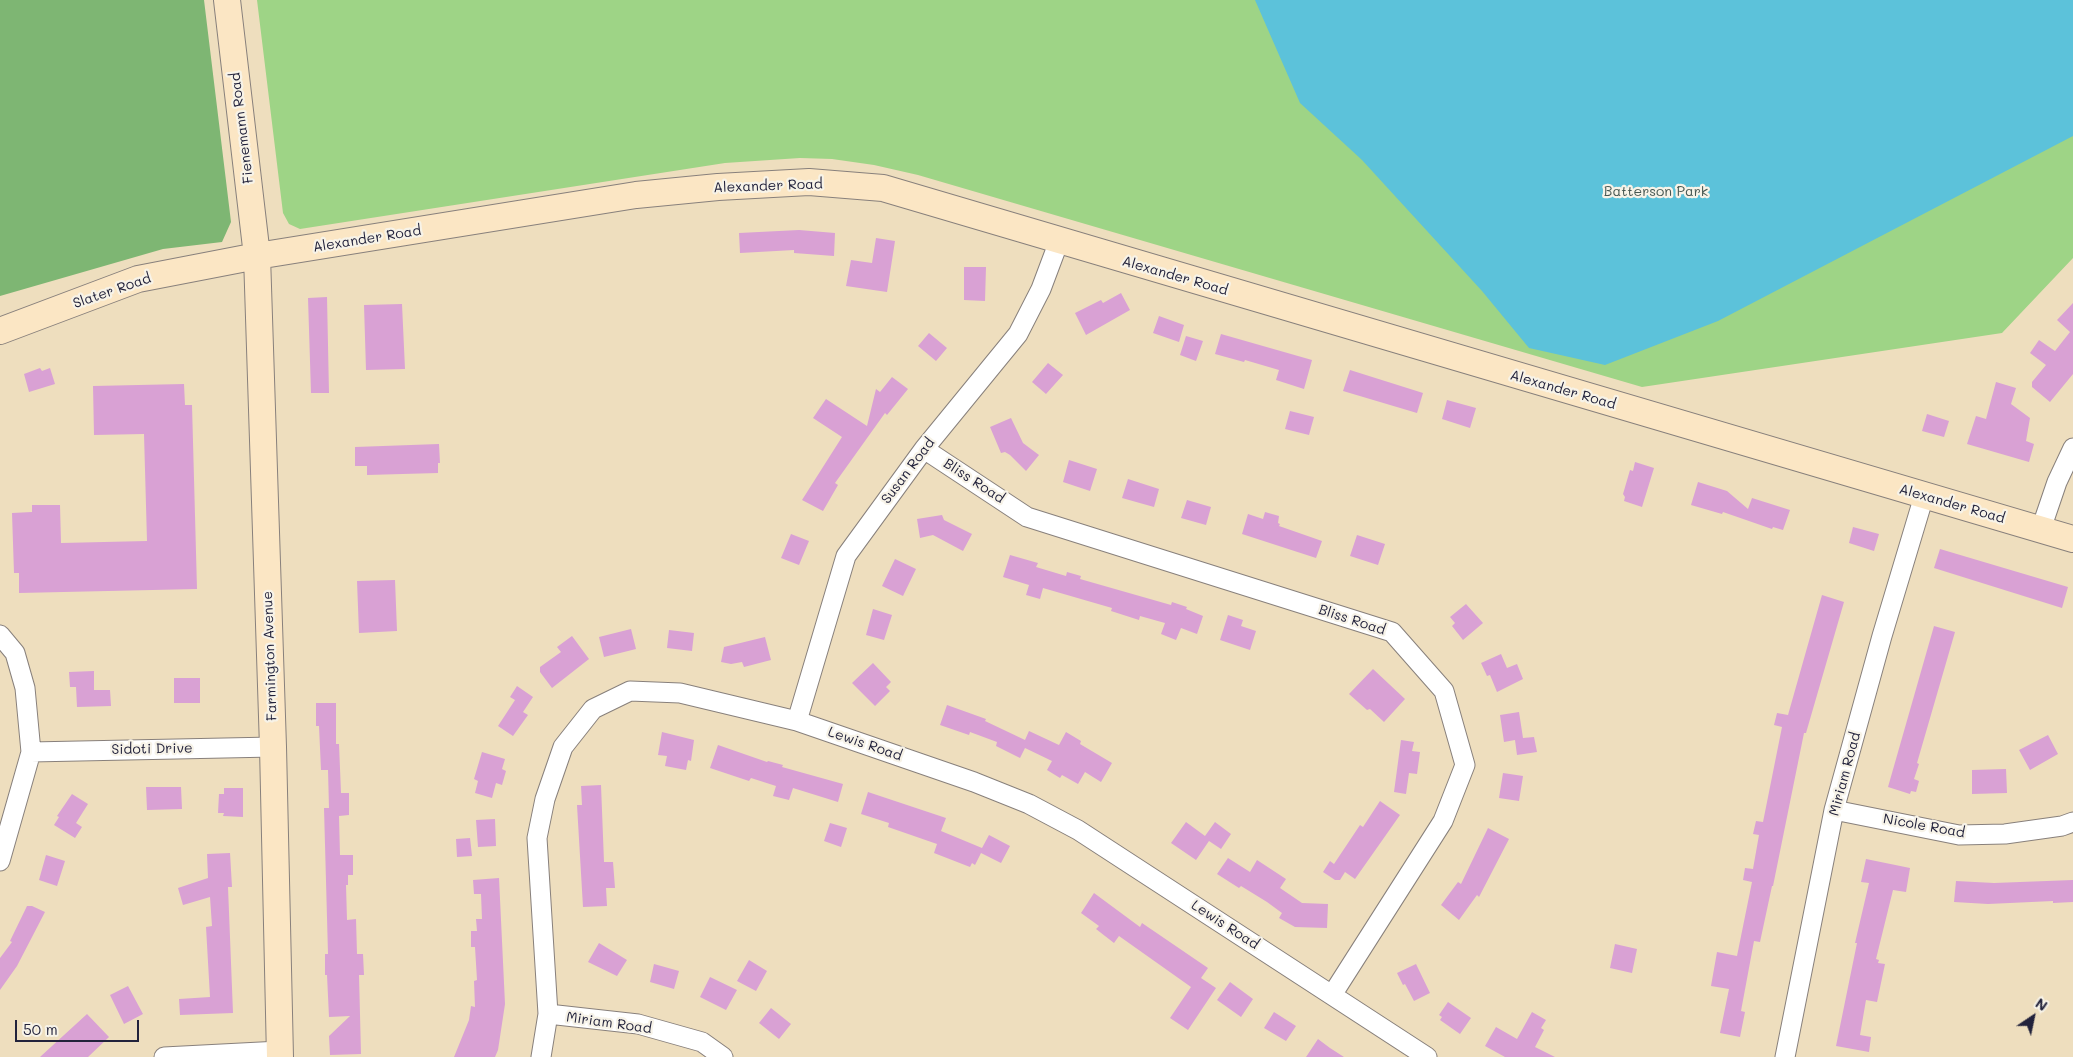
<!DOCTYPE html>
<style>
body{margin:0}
#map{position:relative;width:2073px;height:1057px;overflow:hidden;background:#eedebe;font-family:Mali,sans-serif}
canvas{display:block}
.north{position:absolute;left:2008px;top:992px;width:50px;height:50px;-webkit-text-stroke:4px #f7f3e8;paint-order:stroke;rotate:34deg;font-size:14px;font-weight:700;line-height:20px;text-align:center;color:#22223b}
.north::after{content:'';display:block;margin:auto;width:18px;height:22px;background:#22223b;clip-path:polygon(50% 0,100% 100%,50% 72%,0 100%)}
.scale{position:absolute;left:15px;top:1020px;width:124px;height:22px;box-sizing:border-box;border:2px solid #22223b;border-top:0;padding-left:6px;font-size:15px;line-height:18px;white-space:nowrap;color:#22223b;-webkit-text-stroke:4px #f7f3e8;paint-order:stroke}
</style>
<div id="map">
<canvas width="2073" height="1057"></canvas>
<div class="north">N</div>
<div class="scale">50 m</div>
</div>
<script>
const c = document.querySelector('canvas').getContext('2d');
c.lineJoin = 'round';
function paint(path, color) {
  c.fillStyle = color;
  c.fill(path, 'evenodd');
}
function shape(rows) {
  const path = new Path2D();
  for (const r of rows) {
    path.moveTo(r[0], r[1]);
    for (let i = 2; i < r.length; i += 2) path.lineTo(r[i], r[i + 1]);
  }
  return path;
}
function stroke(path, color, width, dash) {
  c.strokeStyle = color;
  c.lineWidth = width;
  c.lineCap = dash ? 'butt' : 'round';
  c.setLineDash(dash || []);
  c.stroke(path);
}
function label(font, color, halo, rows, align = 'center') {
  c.font = font + ' Mali,sans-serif';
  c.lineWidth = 4.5;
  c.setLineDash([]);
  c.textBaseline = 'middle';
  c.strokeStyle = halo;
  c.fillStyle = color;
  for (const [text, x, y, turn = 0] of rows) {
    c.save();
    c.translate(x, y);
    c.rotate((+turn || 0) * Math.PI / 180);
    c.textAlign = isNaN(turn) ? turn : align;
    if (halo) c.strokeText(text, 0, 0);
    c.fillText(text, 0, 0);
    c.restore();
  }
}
paint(shape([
 [257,0,2073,0,2073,258,2002,333,1642,387,918,175,874,165,832,159,800,158,725,163,300,229,289,224,283,213]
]), '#9ed486');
paint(shape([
 [0,0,204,0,231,222,222,242,163,249,0,296]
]), '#7eb673');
paint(shape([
 [1255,0,2073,0,2073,136,1718,321,1605,365,1529,348,1482,291,1362,160,1300,103]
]), '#5cc2da');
paint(shape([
 [799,230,835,233,834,256,794,253,794,250,740,253,739,233],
 [876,238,895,241,887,292,846,286,851,260,872,263],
 [964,267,986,267,985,301,964,300],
 [1121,293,1130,310,1086,335,1075,313,1101,300,1103,303],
 [327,297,329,393,311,393,308,298],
 [2073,303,2073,374,2050,402,2032,387,2032,382,2046,365,2030,353,2039,340,2055,351,2070,332,2057,320],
 [402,304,405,369,366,370,364,305],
 [1159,316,1184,325,1179,342,1153,333],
 [929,333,947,348,936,361,918,346],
 [1221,334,1312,360,1304,389,1276,380,1279,370,1245,360,1244,362,1215,354],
 [1186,336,1203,341,1196,361,1180,355],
 [1048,363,1063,375,1046,394,1032,382],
 [40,368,42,371,50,368,55,384,29,392,24,374],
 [1350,370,1423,393,1417,413,1343,391],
 [892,377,908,389,887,415,885,413,835,483,838,485,823,511,802,500,842,437,813,418,826,399,867,426,876,389,880,392],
 [1996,382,2016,388,2011,404,2030,418,2026,441,2034,444,2029,462,1967,444,1976,416,1986,419],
 [184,384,185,405,192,405,197,589,19,593,19,573,14,573,12,513,32,512,32,505,60,505,61,543,147,541,144,434,94,435,93,386],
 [1447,400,1476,408,1470,428,1442,419],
 [1290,411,1314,417,1309,435,1285,429],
 [1927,414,1949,421,1944,437,1922,431],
 [1011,418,1023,443,1039,455,1026,471,1010,455,1005,452,1001,453,990,427],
 [439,444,440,463,438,463,438,473,367,475,367,466,355,466,355,447],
 [1069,460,1097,469,1090,491,1063,482],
 [1635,462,1654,468,1642,507,1624,501,1625,497,1623,494,1630,470,1633,471],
 [1128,479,1159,489,1154,507,1122,498],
 [1698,482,1727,491,1748,509,1752,498,1790,510,1783,530,1773,527,1772,529,1723,512,1722,514,1691,505],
 [1187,500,1211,507,1206,525,1181,518],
 [1265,512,1279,516,1278,523,1280,524,1279,526,1322,541,1316,558,1242,534,1248,514,1263,519],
 [942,515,944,520,972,534,963,551,933,535,920,538,917,519],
 [1853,527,1879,534,1874,551,1849,543],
 [791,534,809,541,799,565,781,558],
 [1357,535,1385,544,1378,565,1350,556],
 [1940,549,2068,587,2062,608,1934,568],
 [1010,555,1038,563,1036,567,1066,576,1067,572,1081,576,1080,579,1171,605,1172,602,1187,607,1186,609,1203,616,1197,634,1181,628,1176,640,1161,634,1165,623,1140,616,1139,620,1111,611,1112,608,1043,588,1040,599,1026,595,1029,585,1003,577],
 [895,559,916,569,903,596,882,586],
 [395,580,397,631,359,633,357,581],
 [1822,595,1844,602,1806,733,1804,733,1773,886,1772,886,1760,942,1754,941,1741,1011,1745,1012,1740,1037,1720,1033,1729,989,1711,986,1717,952,1737,956,1752,882,1743,880,1745,868,1753,869,1759,835,1753,834,1756,821,1763,822,1782,727,1774,725,1777,713,1788,715],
 [1466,604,1483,623,1463,640,1452,626,1455,623,1450,617],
 [873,609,892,615,884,640,866,635],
 [1228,615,1243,620,1241,626,1256,631,1250,650,1220,640],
 [1934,626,1955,632,1917,763,1919,764,1914,779,1919,781,1916,792,1911,791,1910,794,1888,787],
 [631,629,636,649,604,657,599,637],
 [669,630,694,633,692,651,667,648],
 [572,636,589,659,552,688,540,672,540,667,561,652,557,647],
 [765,637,771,660,744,667,742,662,731,664,721,662,724,647],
 [1501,654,1507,668,1517,664,1523,679,1497,692,1490,675,1487,676,1481,663],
 [873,663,891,682,886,687,890,691,875,706,852,683],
 [1373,669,1405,699,1384,722,1370,709,1367,710,1349,694],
 [94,671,94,690,110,690,111,706,77,707,76,687,70,687,69,672],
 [174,678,200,678,200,703,174,703],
 [517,686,533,697,523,712,528,715,513,736,498,726,515,700,510,697],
 [316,703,336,703,336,744,339,744,341,793,349,793,349,815,339,816,340,855,353,855,353,875,348,875,348,885,346,885,347,920,356,919,357,954,363,954,364,975,359,975,361,1054,330,1055,329,1036,350,1016,329,1017,327,975,325,975,325,954,328,954,324,808,329,808,328,770,321,770,319,726,316,726],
 [947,705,986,719,985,721,1025,740,1029,731,1059,745,1066,732,1081,741,1080,744,1085,747,1112,763,1101,782,1085,772,1078,784,1062,775,1060,778,1047,770,1052,761,1025,748,1020,758,996,746,997,742,970,732,969,735,940,725],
 [1519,712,1523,738,1534,737,1537,752,1517,755,1515,740,1504,742,1500,715],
 [662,732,694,740,691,761,688,760,686,770,665,766,667,756,658,755],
 [2048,735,2058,754,2030,770,2019,750],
 [1401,740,1414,742,1412,751,1420,752,1417,774,1409,773,1406,794,1394,792],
 [718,745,767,762,768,761,783,765,782,767,843,784,838,802,793,788,789,800,773,796,776,786,751,778,749,781,710,768],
 [482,752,505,759,502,769,506,771,502,785,496,783,492,798,475,793,478,781,474,779],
 [2006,769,2007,793,1972,794,1972,770],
 [1503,773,1523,776,1519,801,1499,798],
 [601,785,604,862,613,862,615,888,606,888,607,906,583,907,577,805,582,805,581,786],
 [146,787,181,787,182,809,147,810],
 [224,788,243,788,243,817,223,816,224,813,218,813,219,794,224,794],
 [868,792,946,818,941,831,982,848,989,835,1010,846,1001,863,981,853,975,865,972,863,970,867,934,853,937,844,888,827,889,823,861,814],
 [72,794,88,804,76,823,82,827,75,838,54,825,59,817,57,816],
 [1380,801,1400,815,1355,879,1345,872,1340,880,1335,880,1323,872,1330,861,1334,864,1360,825,1363,827],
 [495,819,496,846,478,847,476,820],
 [1186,822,1205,836,1215,822,1231,834,1221,849,1209,841,1196,860,1171,843],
 [830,823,847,828,841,847,824,841],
 [1488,828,1509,839,1479,897,1477,895,1459,920,1441,905,1458,882,1461,884],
 [470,838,472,856,457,857,456,839],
 [230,853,232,887,228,887,233,1013,180,1015,179,999,210,997,206,927,212,926,210,897,183,905,178,888,208,878,207,854],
 [46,855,65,861,57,886,39,880],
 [1228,858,1250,872,1257,860,1286,879,1280,888,1302,903,1328,904,1327,928,1295,927,1279,918,1282,913,1267,902,1241,886,1239,888,1217,874],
 [1866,859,1910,868,1906,892,1893,890,1876,959,1879,960,1878,963,1885,964,1877,1002,1866,1000,1860,1035,1871,1037,1869,1052,1836,1046,1857,943,1855,943,1869,883,1861,882],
 [499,878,505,1004,498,1050,495,1057,454,1057,469,1020,471,1006,475,1007,474,981,477,980,475,947,471,947,471,931,477,931,476,919,482,919,481,894,474,894,473,880],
 [2073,880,2073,902,2053,903,2053,901,1988,904,1954,902,1956,881,1994,883],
 [1094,893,1140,927,1142,923,1208,968,1201,978,1216,988,1188,1030,1170,1018,1191,987,1119,936,1114,943,1096,929,1099,926,1081,913],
 [27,906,32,906,45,912,17,966,0,990,0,958,12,942,10,941],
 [599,943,627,960,617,976,588,962],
 [1615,944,1637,949,1632,973,1610,968],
 [749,960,767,971,756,991,737,981],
 [654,964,679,971,674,989,650,982],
 [1416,964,1430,993,1414,1001,1405,984,1403,985,1397,973],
 [710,977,737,990,726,1010,700,997],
 [1230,982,1253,999,1241,1017,1217,1000],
 [128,986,143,1014,124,1024,110,995],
 [1448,1002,1471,1018,1460,1034,1440,1020,1442,1017,1439,1015],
 [771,1008,791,1024,779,1039,759,1023],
 [1274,1012,1296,1026,1286,1041,1264,1028],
 [1532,1012,1546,1020,1541,1028,1544,1030,1535,1047,1555,1057,1505,1057,1485,1046,1496,1027,1517,1039],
 [87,1014,109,1037,88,1057,40,1057],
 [1318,1039,1330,1048,1344,1057,1306,1057]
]), '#d9a1d4');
const street = shape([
 [924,449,1027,517,1392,632,1444,691,1465,765,1443,821,1332,995],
 [2041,529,2057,482,2073,448],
 [0,635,15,653,25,688,31,752,0,861],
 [797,721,846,556,924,449,1018,334,1041,289,1059,241],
 [31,752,273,747],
 [1834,810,1959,835,2005,834,2062,826,2073,822],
 [548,1014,638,1024,702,1042,723,1057],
 [164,1057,280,1051],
 [541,1057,548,1014,537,838,545,799,563,747,593,709,630,691,680,693,797,721,974,782,1029,804,1078,830,1427,1057],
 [1785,1057,1834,810,1882,636,1924,496]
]);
const secondary = shape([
 [227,0,257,256,273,747,280,1057],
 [0,331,138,279,257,256,636,195,718,187,809,182,883,188,2073,539]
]);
stroke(street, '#88807c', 21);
stroke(secondary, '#88807c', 28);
stroke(street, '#fff', 19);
stroke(secondary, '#fbe6c4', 26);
label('14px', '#22223b', '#f7f3e8', [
 ["Fienemann Road",242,128,-97],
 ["Alexander Road",768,186,-2],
 ["Alexander Road",367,239,-9],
 ["Alexander Road",1175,276,16],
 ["Slater Road",112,291,-19],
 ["Alexander Road",1563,390,16],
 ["Susan Road",908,471,-53],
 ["Bliss Road",974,481,33],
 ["Alexander Road",1952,504,16],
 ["Bliss Road",1352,620,18],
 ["Farmington Avenue",270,656,-92],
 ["Lewis Road",865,744,19],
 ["Sidoti Drive",152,749,-1],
 ["Miriam Road",1845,774,-75],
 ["Nicole Road",1924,826,10],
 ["Lewis Road",1225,925,33],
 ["Miriam Road",609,1023,8]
]);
label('14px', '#475752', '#f7f3e8', [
 ["Batterson Park",1656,192]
]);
</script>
